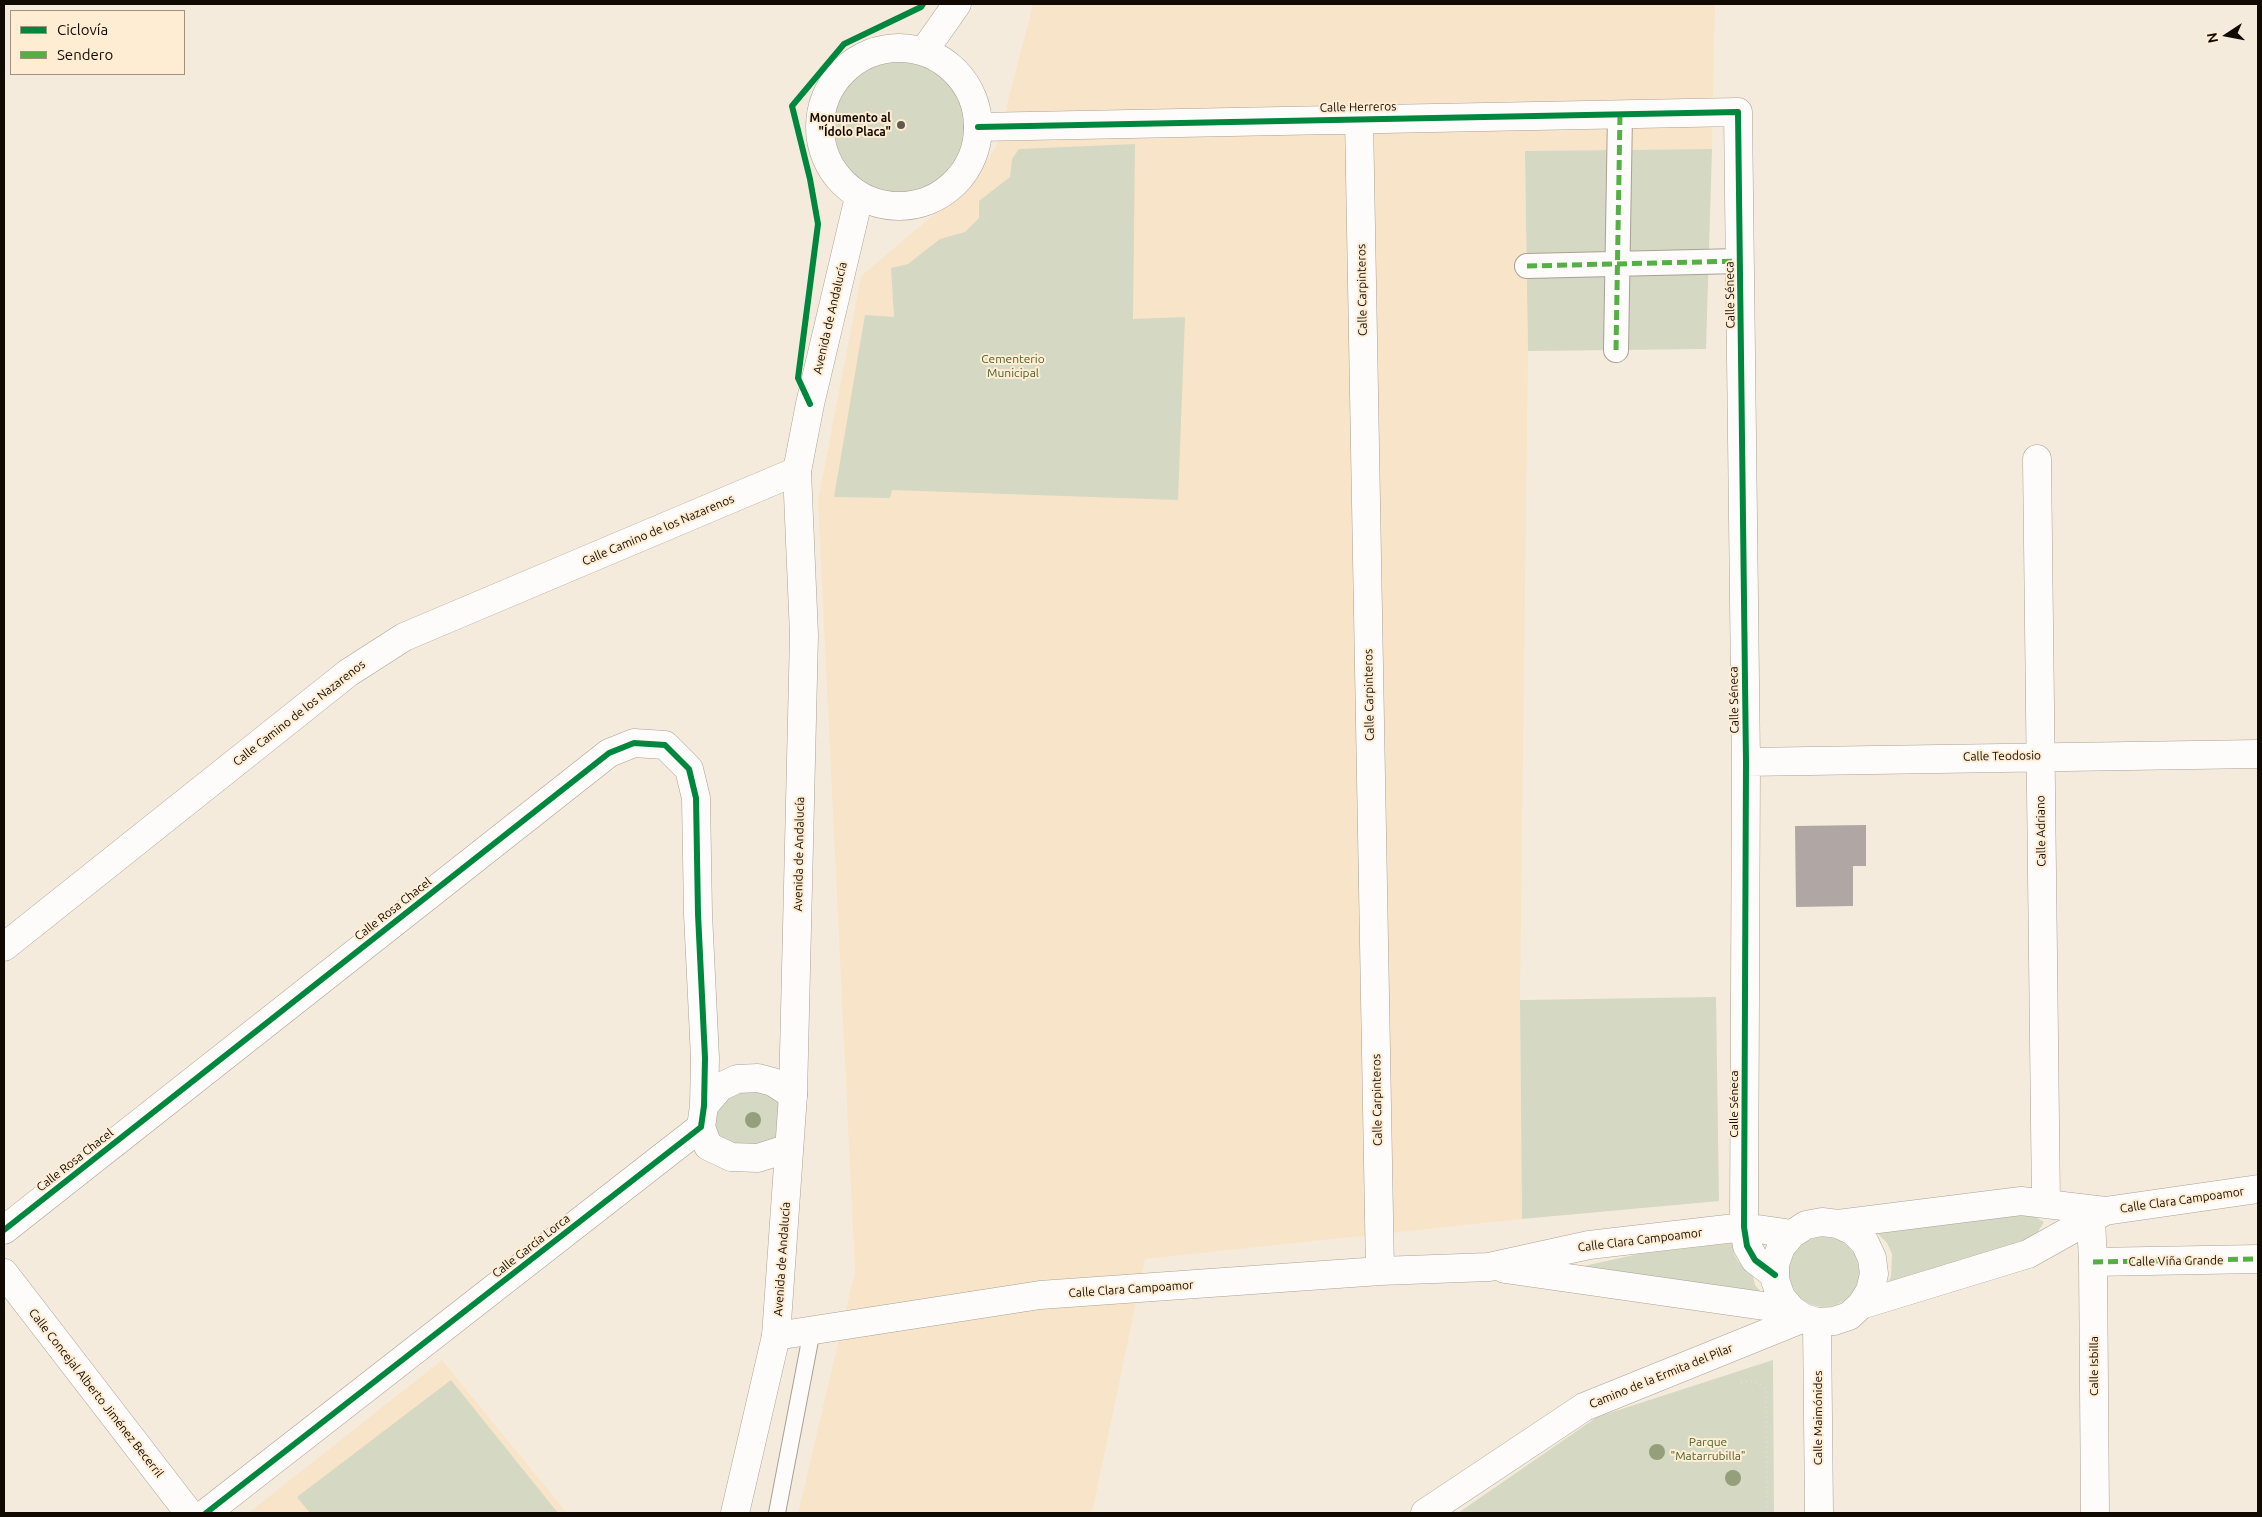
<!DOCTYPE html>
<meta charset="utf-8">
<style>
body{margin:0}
#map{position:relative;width:2262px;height:1517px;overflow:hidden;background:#f5ebdd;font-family:Ubuntu,sans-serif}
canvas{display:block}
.frame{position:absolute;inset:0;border:5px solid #110a02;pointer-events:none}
.legend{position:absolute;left:10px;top:10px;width:175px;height:65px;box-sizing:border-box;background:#ffedd3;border:1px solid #a0927f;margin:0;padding:6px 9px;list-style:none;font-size:15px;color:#110a02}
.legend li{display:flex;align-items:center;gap:10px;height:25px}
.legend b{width:25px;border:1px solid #a0927f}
.north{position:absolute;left:2202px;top:10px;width:50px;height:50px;-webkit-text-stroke:4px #ffedd3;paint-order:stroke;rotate:259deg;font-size:14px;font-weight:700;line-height:20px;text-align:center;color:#110a02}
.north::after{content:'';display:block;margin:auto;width:18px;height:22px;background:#110a02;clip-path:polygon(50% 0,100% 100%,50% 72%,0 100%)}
</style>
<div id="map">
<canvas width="2262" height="1517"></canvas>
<div class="frame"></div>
<ul class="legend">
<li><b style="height:6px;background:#00873e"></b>Ciclovía</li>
<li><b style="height:6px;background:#54b044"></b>Sendero</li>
</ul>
<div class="north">N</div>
</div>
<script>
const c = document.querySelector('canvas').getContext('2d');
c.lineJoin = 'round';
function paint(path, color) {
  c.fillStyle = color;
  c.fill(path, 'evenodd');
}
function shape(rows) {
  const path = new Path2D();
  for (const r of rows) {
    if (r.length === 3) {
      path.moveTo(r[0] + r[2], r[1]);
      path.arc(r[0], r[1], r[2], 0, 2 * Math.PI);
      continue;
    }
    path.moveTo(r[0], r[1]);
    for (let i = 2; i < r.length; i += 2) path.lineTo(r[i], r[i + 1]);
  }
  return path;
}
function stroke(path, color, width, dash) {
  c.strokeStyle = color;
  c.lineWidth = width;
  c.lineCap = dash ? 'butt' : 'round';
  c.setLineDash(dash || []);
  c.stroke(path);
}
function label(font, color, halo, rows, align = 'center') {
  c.font = font + ' Ubuntu,sans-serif';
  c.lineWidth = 4;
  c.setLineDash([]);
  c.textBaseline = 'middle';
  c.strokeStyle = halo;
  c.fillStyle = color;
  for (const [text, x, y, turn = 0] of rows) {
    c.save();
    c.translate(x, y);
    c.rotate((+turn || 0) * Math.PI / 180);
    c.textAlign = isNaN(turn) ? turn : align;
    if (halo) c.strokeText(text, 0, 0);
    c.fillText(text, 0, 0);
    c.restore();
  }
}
paint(shape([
 [1033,4,1715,4,1712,149,1525,151,1528,351,1520,1000,1522,1219,1145,1259,1092,1513,798,1513,855,1271,818,501,861,276,970,184,996,147],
 [442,1360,567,1513,248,1513]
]), '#f8e5c9');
paint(shape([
 [898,128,68],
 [1135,144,1133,319,1185,317,1178,500,892,490,890,498,834,497,865,315,894,317,891,268,908,264,940,239,965,232,979,218,979,201,1010,177,1012,159,1019,149],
 [1712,149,1706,349,1528,351,1525,151],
 [1716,997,1719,1201,1522,1219,1520,1000],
 [720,1087,793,1095,789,1148,708,1146],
 [2016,1215,2034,1216,2044,1222,2034,1238,1885,1287,1891,1277,1892,1254,1887,1243,1878,1234,1868,1229],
 [1824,1272,35],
 [1733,1243,1734,1254,1739,1263,1752,1272,1755,1285,1762,1293,1579,1267,1639,1254],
 [1773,1360,1774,1513,1458,1513,1597,1417],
 [451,1380,558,1513,310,1513,297,1497]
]), '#d5d8c3');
paint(shape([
 [1866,825,1866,866,1853,866,1853,906,1796,907,1795,826]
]), '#b0a6a4');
const service = shape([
 [777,1513,812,1330]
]);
const pedestrian = shape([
 [1527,266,1740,261],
 [1616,350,1620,114]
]);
const minor = shape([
 [1359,118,1380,1271],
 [978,127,1738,112,1746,762,1744,1227,1747,1246,1755,1260,1775,1275],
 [2037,459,2046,1204],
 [1746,762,2258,754],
 [4,947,348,673,404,637,797,471],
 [704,1106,720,1087,737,1079,758,1078,773,1082,793,1095],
 [701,1127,708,1146,731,1157,758,1158,789,1148],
 [2091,1219,2093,1262,2095,1513],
 [1838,1224,2021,1201,2105,1211,2258,1189],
 [4,1230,609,753,634,743,665,745,689,769,696,798,698,914,705,1058,704,1106,701,1127,206,1513],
 [2093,1262,2258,1259],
 [1505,1269,1792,1310],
 [4,1273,189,1513],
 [1861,1305,1870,1291,1874,1274,1872,1258,1865,1243,1853,1231,1838,1224,1822,1222,1806,1225,1792,1234,1781,1247,1775,1264,1775,1280,1781,1297,1792,1310,1804,1318,1817,1322,1834,1321,1849,1316,1861,1305,2028,1254,2105,1211],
 [1817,1322,1819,1513],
 [776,1336,1040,1295,1380,1271,1489,1267,1589,1245,1744,1227,1792,1234],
 [1425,1513,1584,1407,1804,1318]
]);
const tertiary = shape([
 [899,127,79],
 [924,51,957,4],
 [735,1513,776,1336,793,1095,804,635,797,471,810,404,859,197]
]);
stroke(service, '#a8a094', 18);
stroke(pedestrian, '#a8a094', 26);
stroke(minor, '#a8a094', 29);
stroke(tertiary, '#a8a094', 29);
stroke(shape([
 [1741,1382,1754,1381,1766,1389,1767,1513]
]), '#e0ddd9', 3, [1, 4]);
stroke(service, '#fefcfa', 16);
stroke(pedestrian, '#fefcfa', 24);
stroke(minor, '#fefcfa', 28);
stroke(tertiary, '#fefcfa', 28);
stroke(shape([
 [1527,266,1740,261],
 [1616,350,1620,114],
 [2093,1262,2258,1259]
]), '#54b044', 5, [10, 5]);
stroke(shape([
 [978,127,1738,112,1746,762,1744,1227,1747,1246,1755,1260,1775,1275],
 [810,404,798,378,818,224,810,179,792,106,844,44,921,7,923,4],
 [4,1230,609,753,634,743,665,745,689,769,696,798,698,914,705,1058,704,1106,701,1127,206,1513]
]), '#00873e', 6);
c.fillStyle = '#969f7c';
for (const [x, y] of [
 [753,1120],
 [1657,1452],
 [1733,1478]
]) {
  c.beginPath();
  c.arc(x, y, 8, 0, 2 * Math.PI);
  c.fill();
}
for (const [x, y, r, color] of [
 [901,125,5,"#61594f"]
]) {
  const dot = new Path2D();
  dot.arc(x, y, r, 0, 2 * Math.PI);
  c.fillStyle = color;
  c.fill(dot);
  stroke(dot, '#ffedd3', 2);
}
label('12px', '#110a02', '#ffedd3', [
 ["Calle Herreros",1358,107,-1],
 ["Calle Carpinteros",1362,290,-91],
 ["Calle Séneca",1730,295,-91],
 ["Avenida de Andalucía",830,318,-77],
 ["Calle Camino de los Nazarenos",658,530,-23],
 ["Calle Carpinteros",1369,695,-91],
 ["Calle Séneca",1734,700,-91],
 ["Calle Camino de los Nazarenos",299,713,-38],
 ["Calle Teodosio",2002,756,-1],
 ["Calle Adriano",2041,831,-91],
 ["Avenida de Andalucía",799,854,-89],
 ["Calle Rosa Chacel",393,909,-38],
 ["Calle Carpinteros",1377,1100,-91],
 ["Calle Séneca",1734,1104,-90],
 ["Calle Rosa Chacel",75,1160,-38],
 ["Calle Clara Campoamor",2182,1200,-8],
 ["Calle Clara Campoamor",1640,1240,-7],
 ["Calle García Lorca",531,1246,-38],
 ["Avenida de Andalucía",782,1259,-86],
 ["Calle Viña Grande",2176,1261,-1],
 ["Calle Clara Campoamor",1131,1289,-4],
 ["Calle Isbilla",2094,1366,-90],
 ["Camino de la Ermita del Pilar",1661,1376,-22],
 ["Calle Concejal Alberto Jiménez Becerril",96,1393,52],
 ["Calle Maimónides",1818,1418,-90]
]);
label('bold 12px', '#110a02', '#ffedd3', [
 ["Monumento al",891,118],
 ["\"Ídolo Placa\"",891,132]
], 'right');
label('12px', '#48602d', '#ffedd3', [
 ["Cementerio",1013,359],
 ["Municipal",1013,373],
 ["Parque",1708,1442],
 ["\"Matarrubilla\"",1708,1456]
]);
</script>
